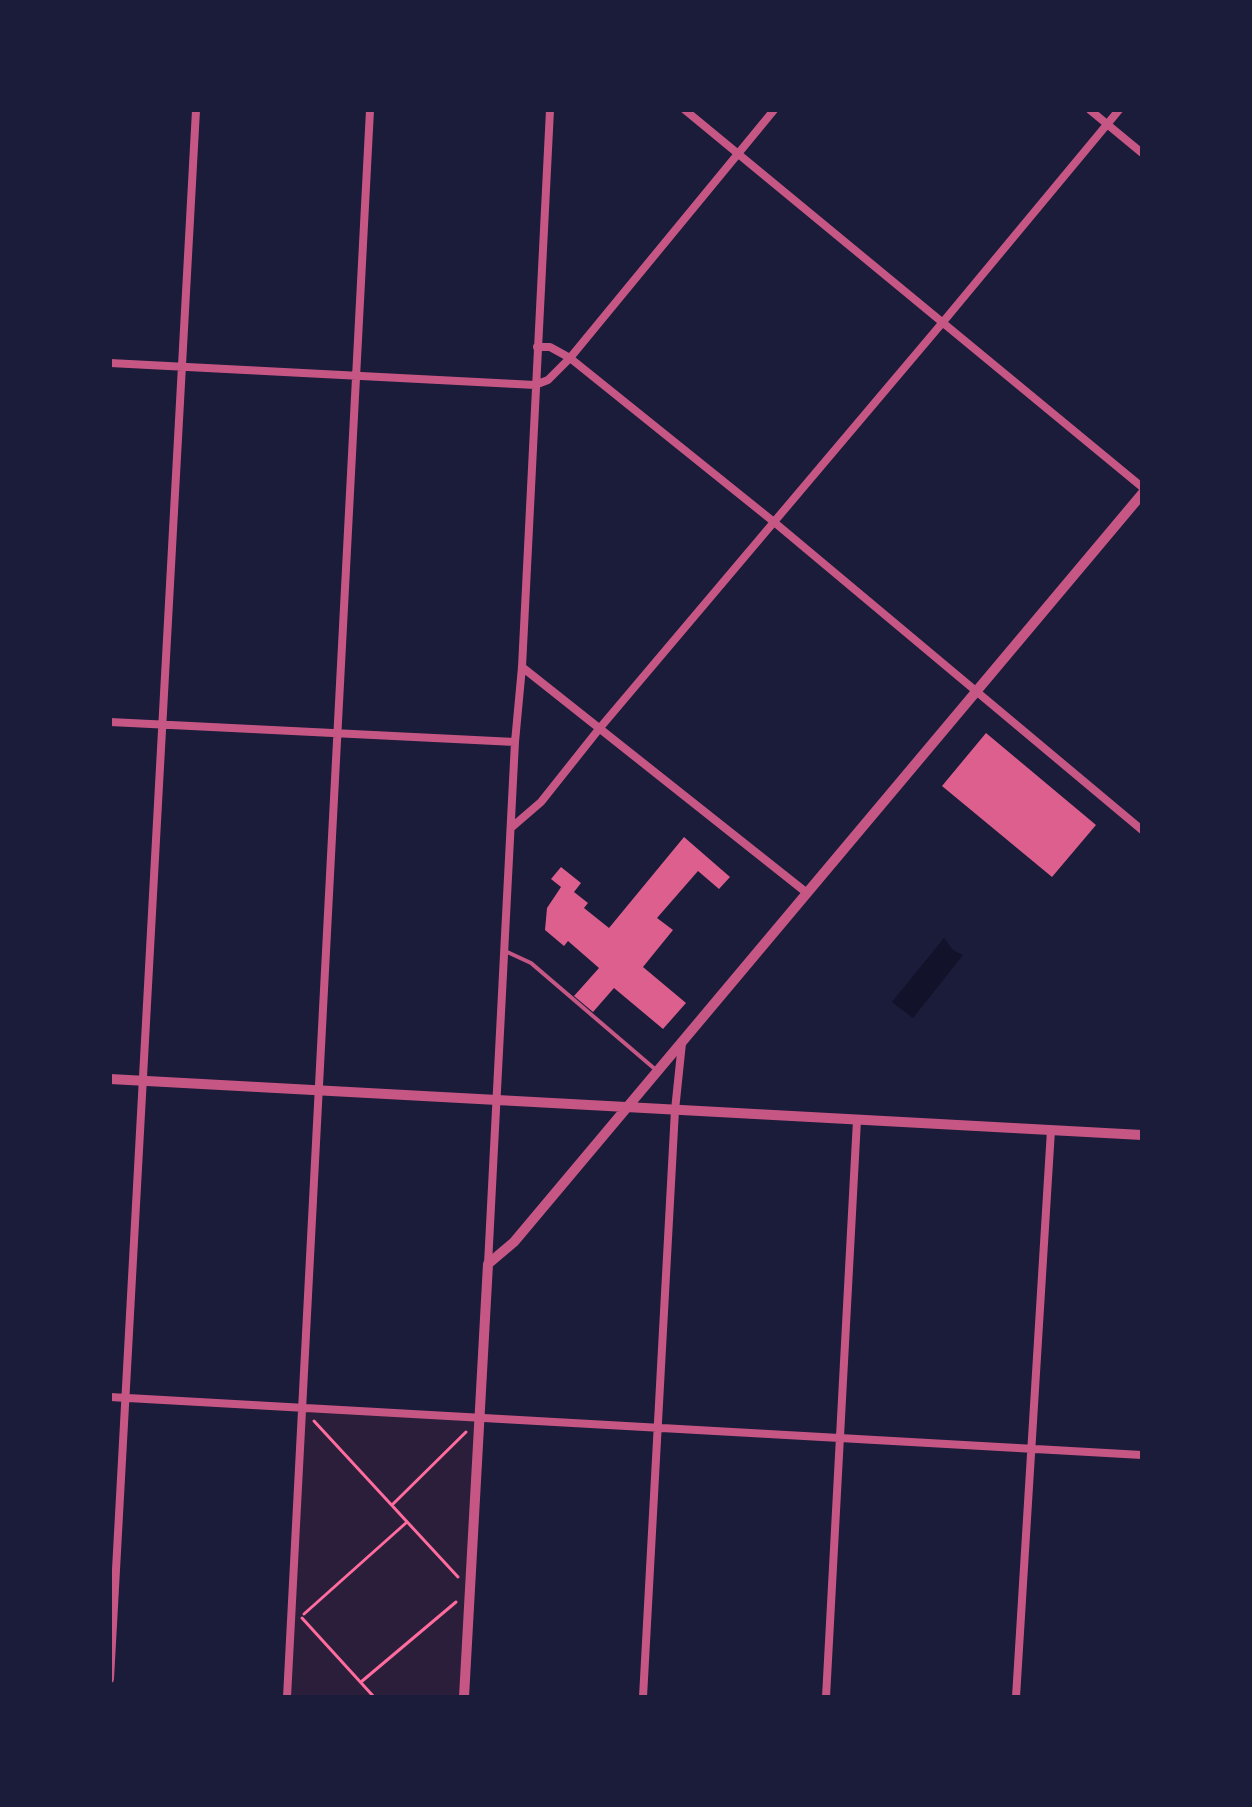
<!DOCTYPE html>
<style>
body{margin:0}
#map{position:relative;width:1252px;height:1807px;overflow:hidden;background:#1b1b3a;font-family:"Titillium Web",sans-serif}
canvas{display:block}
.frame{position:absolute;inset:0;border:112px solid #1b1b3a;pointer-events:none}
</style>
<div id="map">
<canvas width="1252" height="1807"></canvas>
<div class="frame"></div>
</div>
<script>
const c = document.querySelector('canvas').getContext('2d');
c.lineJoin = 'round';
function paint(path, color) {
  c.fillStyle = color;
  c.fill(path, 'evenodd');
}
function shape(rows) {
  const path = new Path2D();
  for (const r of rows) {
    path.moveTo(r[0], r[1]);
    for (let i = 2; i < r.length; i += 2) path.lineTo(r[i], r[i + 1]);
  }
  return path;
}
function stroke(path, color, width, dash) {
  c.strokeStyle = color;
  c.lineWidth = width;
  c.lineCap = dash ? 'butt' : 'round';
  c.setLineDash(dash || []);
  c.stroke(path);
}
paint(shape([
 [303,1408,479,1418,464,1697,287,1697]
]), '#2a1e3b');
paint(shape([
 [944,938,953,950,963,955,913,1018,892,1002]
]), '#12122b');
paint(shape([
 [986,733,1096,825,1052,877,942,786],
 [684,837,730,877,719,889,698,871,657,918,673,930,643,967,686,1003,663,1029,614,988,593,1012,574,996,599,968,568,941,564,946,545,930,547,908,561,887,551,879,561,867,581,883,574,892,588,903,584,908,609,928]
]), '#dd5f8e');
stroke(shape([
 [314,1421,458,1577],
 [392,1505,466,1432],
 [304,1614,407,1522],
 [302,1618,374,1697],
 [361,1682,456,1602]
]), '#ff6b9d', 3);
stroke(shape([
 [505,951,531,963,656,1070]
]), '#c65784', 4);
stroke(shape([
 [685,110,1142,487],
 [1090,110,1142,153],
 [537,347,550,347,570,358,774,522,1142,830],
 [110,363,535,385,548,380,570,358,774,110],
 [522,667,807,893],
 [110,722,515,742],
 [512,827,541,802,599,729,943,322,1119,110],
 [488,1264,515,742,522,667,550,110],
 [110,1397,1142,1455],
 [110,1679,196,110],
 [287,1697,370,110],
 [643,1697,675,1110,682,1043],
 [826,1697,857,1120],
 [1016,1697,1051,1130]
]), '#c65784', 8);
stroke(shape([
 [110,1079,1142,1135],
 [464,1697,488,1264,514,1242,1142,494]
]), '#c65784', 10);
</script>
